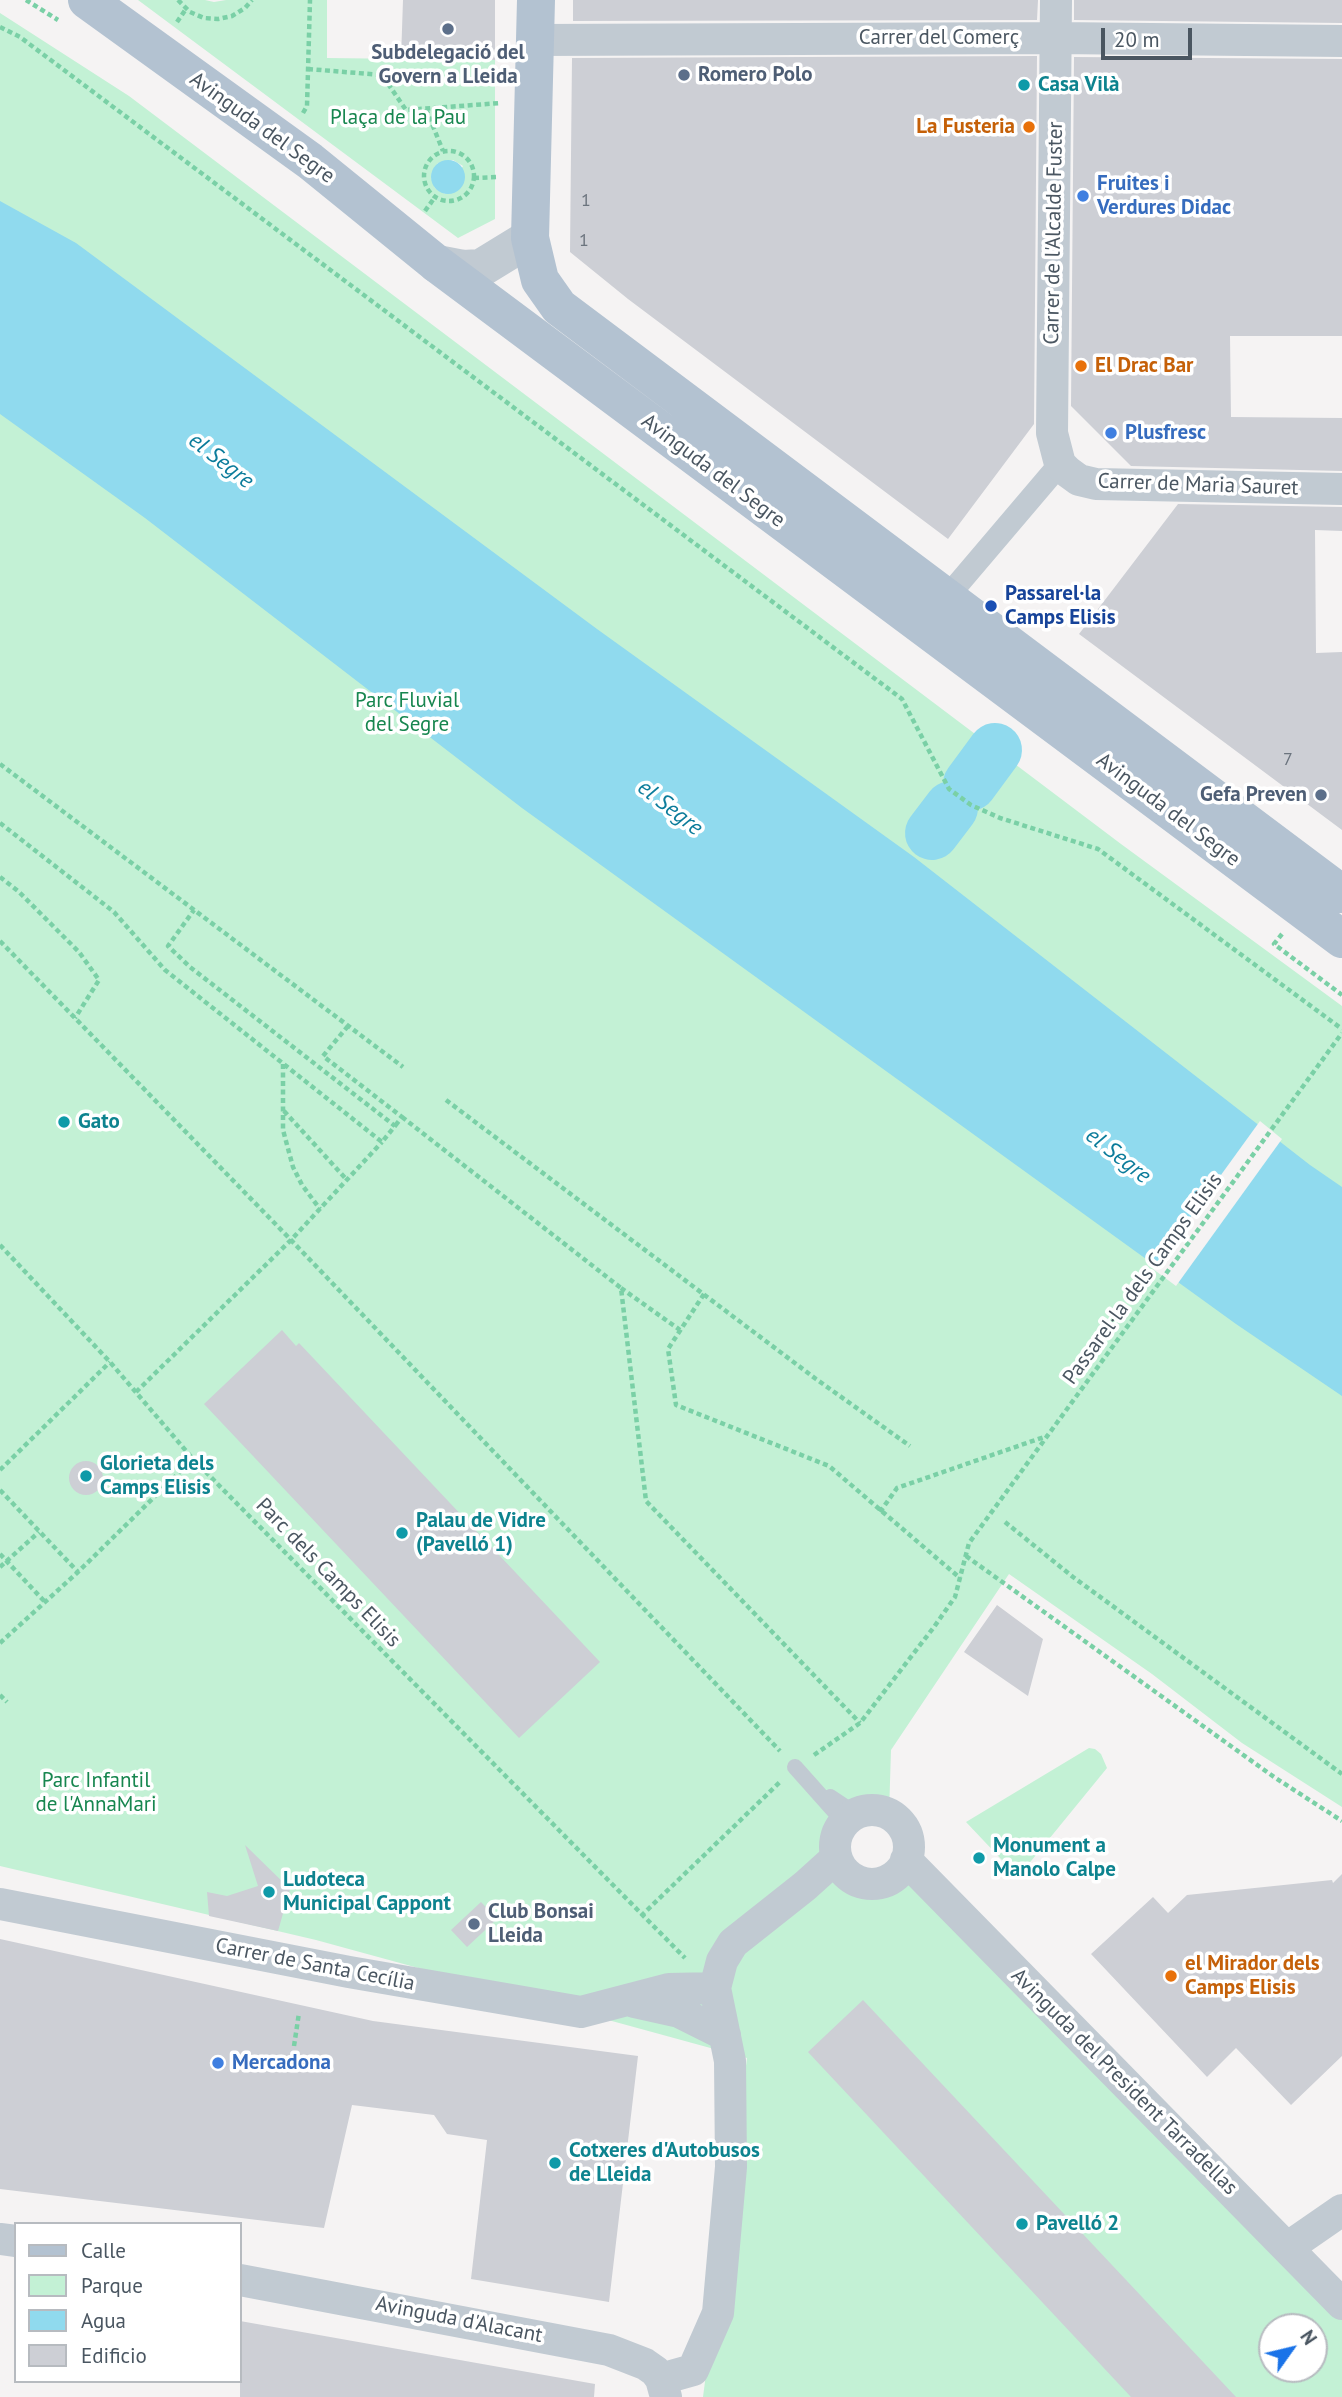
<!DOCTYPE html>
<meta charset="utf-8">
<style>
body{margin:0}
#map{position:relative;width:1342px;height:2397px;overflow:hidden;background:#f5f3f3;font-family:"PT Sans",sans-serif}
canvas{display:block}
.legend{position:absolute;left:14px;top:2222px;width:228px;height:161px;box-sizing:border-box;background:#fff;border:2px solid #b7bbc0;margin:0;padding:9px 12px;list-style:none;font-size:21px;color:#4a5661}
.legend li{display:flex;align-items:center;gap:14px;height:35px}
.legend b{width:35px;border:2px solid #b7bbc0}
.north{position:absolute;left:1258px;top:2313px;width:70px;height:70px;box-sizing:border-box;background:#fff;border:2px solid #b7bbc0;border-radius:50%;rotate:56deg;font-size:19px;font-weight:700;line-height:28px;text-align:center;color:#4a5661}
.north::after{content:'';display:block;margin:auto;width:24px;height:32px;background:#1a73e8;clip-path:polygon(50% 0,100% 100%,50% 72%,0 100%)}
.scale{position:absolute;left:1101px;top:28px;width:91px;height:32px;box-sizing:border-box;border:4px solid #4a5661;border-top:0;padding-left:9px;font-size:21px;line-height:24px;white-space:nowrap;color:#4a5661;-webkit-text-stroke:5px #fff;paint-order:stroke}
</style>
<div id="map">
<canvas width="1342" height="2397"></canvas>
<ul class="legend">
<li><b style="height:9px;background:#b3c2d1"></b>Calle</li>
<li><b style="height:19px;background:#c3f1d5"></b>Parque</li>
<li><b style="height:19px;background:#90daee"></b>Agua</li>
<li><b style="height:19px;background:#cdcfd5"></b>Edificio</li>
</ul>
<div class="north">N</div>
<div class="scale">20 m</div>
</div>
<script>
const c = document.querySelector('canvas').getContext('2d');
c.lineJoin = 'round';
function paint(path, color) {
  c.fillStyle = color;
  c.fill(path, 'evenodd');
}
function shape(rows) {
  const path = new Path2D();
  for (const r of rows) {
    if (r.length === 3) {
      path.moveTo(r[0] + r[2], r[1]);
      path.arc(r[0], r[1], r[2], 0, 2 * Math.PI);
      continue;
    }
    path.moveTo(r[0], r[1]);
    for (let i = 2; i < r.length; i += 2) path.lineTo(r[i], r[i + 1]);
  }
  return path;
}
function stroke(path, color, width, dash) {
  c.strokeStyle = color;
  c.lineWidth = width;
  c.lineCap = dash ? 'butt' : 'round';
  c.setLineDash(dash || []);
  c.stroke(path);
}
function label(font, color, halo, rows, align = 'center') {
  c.font = font + ' "PT Sans",sans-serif';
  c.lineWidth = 7;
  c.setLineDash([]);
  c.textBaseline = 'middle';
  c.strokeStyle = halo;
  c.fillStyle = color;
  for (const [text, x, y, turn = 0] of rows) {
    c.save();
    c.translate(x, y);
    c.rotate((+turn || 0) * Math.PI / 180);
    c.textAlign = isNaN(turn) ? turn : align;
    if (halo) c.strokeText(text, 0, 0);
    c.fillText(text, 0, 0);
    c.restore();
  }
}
paint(shape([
 [138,0,205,0,214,2,226,0,327,0,327,58,495,60,495,219,458,238],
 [453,160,463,166,445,194,435,188,431,178,432,172,438,163],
 [0,13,129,96,1121,844,1342,1006,1342,1807,1242,1743,1152,1674,1009,1574,891,1750,889,1814,877,1810,864,1810,854,1813,838,1830,835,1849,840,1866,845,1873,863,1883,877,1884,891,1879,900,1871,1342,2304,1342,2397,703,2397,747,2058,316,1940,0,1866],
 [1272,2327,1314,2327,1314,2369,1272,2369],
 [1089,1748,1095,1749,1101,1754,1107,1768,1018,1877,966,1822]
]), '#c3f1d5');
paint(shape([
 [448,177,17],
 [0,201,76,243,597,629,914,857,1310,1165,1342,1187,1342,1396,1236,1324,522,808,145,518,0,414]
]), '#90daee');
paint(shape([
 [1260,1121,1282,1139,1176,1286,1153,1269]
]), '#f5f3f3');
stroke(shape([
 [970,784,995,750],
 [932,833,951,808]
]), '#90daee', 54);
paint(shape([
 [403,0,495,0,495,60,401,59],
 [573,0,1038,0,1037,20,573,21],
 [1074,0,1342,0,1342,23,1074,20],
 [1037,56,1034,424,948,539,628,299,570,252,572,58],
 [1074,57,1342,59,1342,336,1230,336,1231,417,1342,418,1342,471,1131,466,1071,406],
 [1178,504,1342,507,1342,531,1315,530,1316,653,1342,652,1342,830,1079,634],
 [282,1330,296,1346,299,1343,600,1662,519,1738,204,1404],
 [86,1478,17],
 [997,1605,1043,1639,1028,1696,964,1652],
 [245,1845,290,1889,278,1931,209,1916,207,1892,227,1896,258,1886],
 [1342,1874,1342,2056,1291,2105,1236,2048,1207,2077,1091,1954,1153,1897,1168,1913,1187,1895,1332,1880,1333,1883],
 [481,1902,497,1919,467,1947,451,1930],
 [0,1939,373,2021,638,2056,609,2302,471,2279,487,2140,447,2134,434,2115,352,2105,324,2228,0,2189],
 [863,2000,1236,2397,1131,2397,808,2052],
 [240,2321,595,2384,594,2397,240,2397]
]), '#cdcfd5');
stroke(shape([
 [26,0,58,20],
 [178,0,190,12,204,18,218,19,232,16,245,8,252,0],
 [177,22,186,9],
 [0,27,20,37,902,699,949,789,971,805,1000,818,1098,849,1342,1029],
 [308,69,382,75,406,110,501,103],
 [426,109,443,151],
 [303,113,307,106,310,0],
 [449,176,25],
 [474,178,498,177],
 [425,211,435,197],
 [0,764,403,1067],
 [0,823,114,912,165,970,382,1142,395,1126,190,967,168,946,194,910],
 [0,877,18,891,79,952,99,980,75,1018],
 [1282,934,1274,944,1342,995],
 [0,941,291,1240,780,1751],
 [348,1026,323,1056,402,1117,395,1126],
 [283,1064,283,1130,293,1167,302,1185,320,1209],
 [446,1100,816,1379,910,1446],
 [284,1111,347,1180],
 [402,1117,621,1288,646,1501,860,1723],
 [0,1245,110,1362,193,1459,685,1958],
 [621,1288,680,1330],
 [704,1294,668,1349,676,1405,829,1466,960,1578],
 [136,1392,291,1240,382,1142],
 [0,1470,110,1362],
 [0,1490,78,1572],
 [880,1512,897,1488,1047,1436],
 [1005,1522,1073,1577,1342,1774],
 [0,1554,45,1602],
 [966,1556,1274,1777,1342,1821],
 [0,1567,39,1532],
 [0,1643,78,1572,193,1459],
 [0,1695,7,1702],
 [814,1755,860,1723,934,1627,955,1597,969,1543,1342,1033],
 [641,1916,780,1782],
 [294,2046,299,2013]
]), '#7ad0a6', 4.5, [5, 3.5]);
stroke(shape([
 [795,1767,844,1822],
 [830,1797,854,1813]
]), '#c1cad2', 16);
stroke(shape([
 [947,597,1060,464]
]), '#c1cad2', 23);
stroke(shape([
 [1056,0,1052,433,1060,464,1068,472,1079,480,1096,484,1342,489],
 [536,40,1056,38,1342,41],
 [872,1847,37],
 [906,1860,1342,2304],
 [0,1904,349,1972,581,2012,669,1989,715,1988],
 [634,2002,679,2012,725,2035],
 [0,2239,16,2241],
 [1287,2248,1342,2210],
 [240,2280,609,2350,645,2364,655,2371,661,2379,666,2397],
 [661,2379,693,2370,718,2313,731,2167,730,2061,715,1988,722,1961,733,1943,805,1886,836,1858]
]), '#c1cad2', 32);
stroke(shape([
 [437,264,463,269,481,268,530,238]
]), '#c1cad2', 38);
stroke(shape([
 [87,0,310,161,437,264,1342,939],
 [536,0,530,238,540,280,559,307,1342,894]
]), '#b3c2d1', 38);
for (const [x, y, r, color] of [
 [448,29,7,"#5c6f8a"],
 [684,75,7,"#5c6f8a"],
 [1024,85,7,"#0f9aa8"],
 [1029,127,7,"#e8710a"],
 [1083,196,7,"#3f7fe0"],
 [1081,366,7,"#e8710a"],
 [1111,433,7,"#3f7fe0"],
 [991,606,7,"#1a4fb4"],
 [1321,795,7,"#5c6f8a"],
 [64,1122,7,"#0f9aa8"],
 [86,1476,7,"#0f9aa8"],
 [402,1533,7,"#0f9aa8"],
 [979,1858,7,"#0f9aa8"],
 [269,1892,7,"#0f9aa8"],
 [474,1924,7,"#5c6f8a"],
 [1171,1976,7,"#e8710a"],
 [218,2063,7,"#3f7fe0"],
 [555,2163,7,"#0f9aa8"],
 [1022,2224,7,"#0f9aa8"]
]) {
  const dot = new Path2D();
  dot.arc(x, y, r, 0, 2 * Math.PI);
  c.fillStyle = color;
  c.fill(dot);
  stroke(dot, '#fff', 2.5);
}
label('18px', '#6b747e', null, [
 ["1",586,201],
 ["1",584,241],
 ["7",1288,760]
]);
label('21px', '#4a5661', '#fff', [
 ["Carrer del Comerç",939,38],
 ["Avinguda del Segre",262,128,36],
 ["Carrer de l'Alcalde Fuster",1054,233,-89],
 ["Avinguda del Segre",713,471,37],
 ["Carrer de Maria Sauret",1198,485,2],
 ["Avinguda del Segre",1168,810,37],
 ["Passarel·la dels Camps Elisis",1143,1279,-54],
 ["Parc dels Camps Elisis",328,1573,46],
 ["Carrer de Santa Cecília",315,1965,11],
 ["Avinguda del President Tarradellas",1124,2082,45],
 ["Avinguda d'Alacant",459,2320,11]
]);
label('bold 21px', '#4e5e75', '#fff', [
 ["Subdelegació del",448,53,"center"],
 ["Govern a Lleida",448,77,"center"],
 ["Romero Polo",698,75],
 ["Gefa Preven",1307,795,"right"],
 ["Club Bonsai",488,1912],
 ["Lleida",488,1936]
], 'left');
label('bold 21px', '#0d838f', '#fff', [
 ["Casa Vilà",1038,85],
 ["Gato",78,1122],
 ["Glorieta dels",100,1464],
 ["Camps Elisis",100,1488],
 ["Palau de Vidre",416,1521],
 ["(Pavelló 1)",416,1545],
 ["Monument a",993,1846],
 ["Manolo Calpe",993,1870],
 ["Ludoteca",283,1880],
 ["Municipal Cappont",283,1904],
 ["Cotxeres d'Autobusos",569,2151],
 ["de Lleida",569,2175],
 ["Pavelló 2",1036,2224]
], 'left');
label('21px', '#17864f', '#fff', [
 ["Plaça de la Pau",398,118],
 ["Parc Fluvial",407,701],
 ["del Segre",407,725],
 ["Parc Infantil",96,1781],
 ["de l'AnnaMari",96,1805]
]);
label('bold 21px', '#c56008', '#fff', [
 ["La Fusteria",1015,127,"right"],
 ["El Drac Bar",1095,366],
 ["el Mirador dels",1185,1964],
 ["Camps Elisis",1185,1988]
], 'left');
label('bold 21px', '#366cbe', '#fff', [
 ["Fruites i",1097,184],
 ["Verdures Didac",1097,208],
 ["Plusfresc",1125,433],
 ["Mercadona",232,2063]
], 'left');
label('bold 21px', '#164399', '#fff', [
 ["Passarel·la",1005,594],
 ["Camps Elisis",1005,618]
], 'left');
label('italic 23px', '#0c7c9b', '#fff', [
 ["el Segre",221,461,38],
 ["el Segre",670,808,38],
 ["el Segre",1118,1156,38]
]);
</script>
